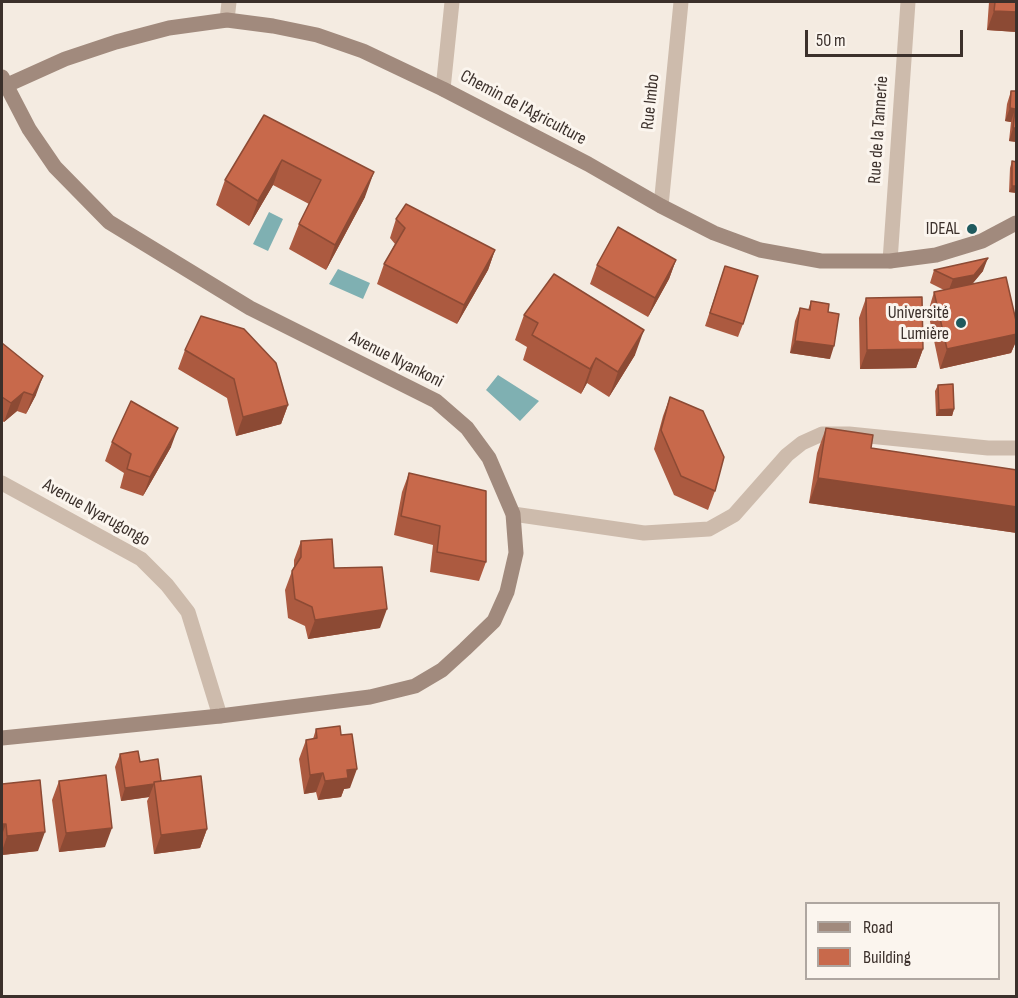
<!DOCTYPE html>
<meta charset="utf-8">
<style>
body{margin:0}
#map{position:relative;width:1018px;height:998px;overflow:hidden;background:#f4ebe1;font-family:"Sofia Sans Condensed",sans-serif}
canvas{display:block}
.frame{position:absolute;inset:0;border:3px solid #3b302b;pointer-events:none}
.legend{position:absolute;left:805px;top:902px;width:195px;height:78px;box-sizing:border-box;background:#fbf5ee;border:2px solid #aea6a0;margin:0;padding:8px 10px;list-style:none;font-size:18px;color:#3b302b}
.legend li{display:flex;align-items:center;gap:12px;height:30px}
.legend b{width:30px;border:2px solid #aea6a0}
.scale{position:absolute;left:805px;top:30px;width:158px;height:27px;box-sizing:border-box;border:3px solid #3b302b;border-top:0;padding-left:8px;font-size:18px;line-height:21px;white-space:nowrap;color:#3b302b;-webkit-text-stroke:4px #fbf5ee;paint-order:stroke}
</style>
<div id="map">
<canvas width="1018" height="998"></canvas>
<div class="frame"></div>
<ul class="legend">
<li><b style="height:8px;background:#a18a7d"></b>Road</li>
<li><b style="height:16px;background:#c8694b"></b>Building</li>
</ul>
<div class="scale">50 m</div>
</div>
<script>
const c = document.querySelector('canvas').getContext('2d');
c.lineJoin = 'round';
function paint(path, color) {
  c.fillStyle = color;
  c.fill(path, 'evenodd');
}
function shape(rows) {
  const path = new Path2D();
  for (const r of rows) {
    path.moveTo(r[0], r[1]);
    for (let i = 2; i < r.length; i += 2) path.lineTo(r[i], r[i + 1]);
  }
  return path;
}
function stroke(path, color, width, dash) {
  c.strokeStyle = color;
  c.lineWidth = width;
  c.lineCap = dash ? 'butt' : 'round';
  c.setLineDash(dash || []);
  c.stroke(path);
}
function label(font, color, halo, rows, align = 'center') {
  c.font = font + ' "Sofia Sans Condensed",sans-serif';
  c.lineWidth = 6;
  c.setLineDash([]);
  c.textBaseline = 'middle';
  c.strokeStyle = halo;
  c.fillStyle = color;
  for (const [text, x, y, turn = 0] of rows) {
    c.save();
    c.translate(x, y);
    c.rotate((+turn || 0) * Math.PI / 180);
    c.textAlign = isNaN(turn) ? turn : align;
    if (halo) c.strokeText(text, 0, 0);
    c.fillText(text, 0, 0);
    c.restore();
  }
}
paint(shape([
 [269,212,283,219,268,251,253,244],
 [338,269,370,283,363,299,329,284],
 [498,375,539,401,520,421,486,390]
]), '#7fb0b2');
stroke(shape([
 [227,20,229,2],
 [443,89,452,2],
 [661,206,681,2],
 [890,261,908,2],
 [2,483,141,559,167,585,188,612,220,716],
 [513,514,644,533,709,529,734,515,787,455,802,443,822,434,849,434,988,448,1016,448]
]), '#cdbbac', 15);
stroke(shape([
 [2,77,29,129,55,167,109,222,250,308,436,401,467,428,489,458,513,514,516,553,507,592,494,621,465,649,442,670,415,686,370,697,220,716,2,738],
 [5,86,65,59,116,42,169,28,227,20,273,26,317,35,363,51,443,89,588,164,661,206,714,233,760,250,821,261,890,261,936,255,982,241,1016,223]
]), '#a18a7d', 15);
paint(shape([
 [989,2,1017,2,1017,32,987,30],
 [1011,91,1017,91,1017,142,1009,141,1011,122,1005,121,1007,104],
 [264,115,365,197,326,270,289,249,299,224,309,204,273,185,249,226,216,205,225,180],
 [1012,161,1017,162,1017,193,1009,192,1010,168],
 [396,219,495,250,488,270,457,324,377,284,384,264,395,244,390,238],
 [676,260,669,279,648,317,590,284,597,265],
 [725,266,743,324,738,337,705,326],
 [934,270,983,271,972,284,1017,325,1017,339,1011,353,940,369,928,312,934,292,944,290,930,283],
 [866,298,923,349,916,368,860,369,859,318],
 [811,301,828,312,830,359,790,353,795,321,800,308,808,310],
 [524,315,635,355,609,397,587,383,581,394,523,360,527,347,515,340],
 [2,343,36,395,26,414,17,411,4,422,2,421],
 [185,350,288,405,281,424,236,436,227,398,178,369],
 [938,385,954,409,952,416,936,416,935,391],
 [670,397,715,491,708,510,674,495,654,449,663,416],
 [826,428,871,448,1017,470,1017,533,809,503,817,453],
 [112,442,171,447,143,496,120,488,124,473,105,461],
 [409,473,486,562,479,581,430,572,433,545,394,535,402,492],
 [301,541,334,568,380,628,308,639,305,626,288,618,285,590,292,571,294,567,294,560],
 [316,729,341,735,350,788,344,789,341,797,318,800,316,792,304,794,299,759,306,740,313,739],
 [120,754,140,762,161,781,207,829,200,848,154,854,147,801,149,797,121,801,115,767],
 [59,781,105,847,59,852,52,800],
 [2,784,38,851,2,855]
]), '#ac5a40');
paint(shape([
 [994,11,1017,12,1017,32,987,30],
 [1010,108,1015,109,1011,122,1005,121],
 [1013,128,1017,128,1017,142,1009,141],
 [282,160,273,185,249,226,258,201],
 [374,172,365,197,326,270,335,245],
 [1012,186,1017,186,1017,193,1009,192],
 [495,250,488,270,457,324,464,305],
 [988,258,983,271,969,288,948,292,953,279],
 [676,260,669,279,648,317,655,298],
 [644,330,635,355,609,397,618,372],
 [1017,334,1017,339,1011,353,940,369,947,349],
 [795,341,834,346,830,359,790,353],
 [923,349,916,368,860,369,867,350],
 [596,358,587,383,581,394,590,369],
 [43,376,36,395,26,414,33,395],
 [24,392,17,411,4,422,11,403],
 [288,405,281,424,236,436,243,417],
 [954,409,952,416,936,416,939,410],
 [178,428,171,447,143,496,150,477],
 [818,478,1017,507,1017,533,809,503],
 [387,609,380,628,308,639,315,620],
 [357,769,350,788,344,789,341,797,318,800,325,781,347,770],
 [323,773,316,792,304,794,310,775],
 [154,784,149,797,121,801,125,788],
 [2,824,6,824,2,835],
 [112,828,105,847,59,852,66,833],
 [207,829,200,848,154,854,161,835],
 [45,832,38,851,2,855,2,851,7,836]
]), '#8c4a34');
const building = shape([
 [995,2,1017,2,1017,12,994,11,995,2],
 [1011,91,1017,91,1017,128,1013,128,1015,109,1010,108,1011,91],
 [264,115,374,172,335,245,299,224,321,180,282,160,258,201,225,180,264,115],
 [1012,161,1017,162,1017,186,1012,186,1012,161],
 [406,204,495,250,464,305,384,264,405,228,396,219,406,204],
 [618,227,676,260,655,298,597,265,618,227],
 [988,258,974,275,953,279,934,270,988,258],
 [725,266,758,276,743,324,710,313,725,266],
 [554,274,644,330,618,372,596,358,590,369,532,335,538,323,524,315,554,274],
 [1006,277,1017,325,1017,334,947,349,934,292,1006,277],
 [922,297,923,349,867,350,866,298,922,297],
 [811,301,829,304,828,312,839,314,834,346,795,341,800,308,810,310,811,301],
 [201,316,244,329,276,363,288,405,243,417,234,379,185,350,201,316],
 [2,343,43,376,33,395,24,392,11,403,2,397,2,343],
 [953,384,954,409,939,410,938,385,953,384],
 [670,397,703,411,724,457,715,491,681,476,661,430,670,397],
 [131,401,178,428,150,477,127,469,131,454,112,442,131,401],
 [826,428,873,435,871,448,1017,470,1017,507,818,478,826,428],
 [409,473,486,491,486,562,437,552,440,526,401,516,409,473],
 [332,539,334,568,382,567,387,609,315,620,312,607,295,599,292,571,301,557,301,541,332,539],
 [340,726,341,735,352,734,357,769,347,770,348,778,325,781,323,773,310,775,306,740,317,738,316,729,340,726],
 [138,751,140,762,158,759,161,781,154,782,154,784,125,788,120,754,138,751],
 [106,775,112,828,66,833,59,781,106,775],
 [201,776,207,829,161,835,154,782,201,776],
 [40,780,45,832,7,836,6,824,2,824,2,784,40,780]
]);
paint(building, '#c8694b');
stroke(building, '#8c4a34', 1.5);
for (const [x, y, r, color] of [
 [972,229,6,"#1f5a5e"],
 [961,323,6,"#1f5a5e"]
]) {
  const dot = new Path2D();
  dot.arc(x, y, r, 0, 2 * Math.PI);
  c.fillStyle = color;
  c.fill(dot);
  stroke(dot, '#fbf5ee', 2);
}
label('18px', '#3b302b', '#fbf5ee', [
 ["Rue Imbo",651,102,-84],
 ["Chemin de l'Agriculture",523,108,28],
 ["Rue de la Tannerie",879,130,-86],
 ["Avenue Nyankoni",396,360,27],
 ["Avenue Nyarugongo",96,513,29]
]);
label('18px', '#3b302b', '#fbf5ee', [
 ["IDEAL",960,229],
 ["Université",949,313],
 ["Lumière",949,334]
], 'right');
</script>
